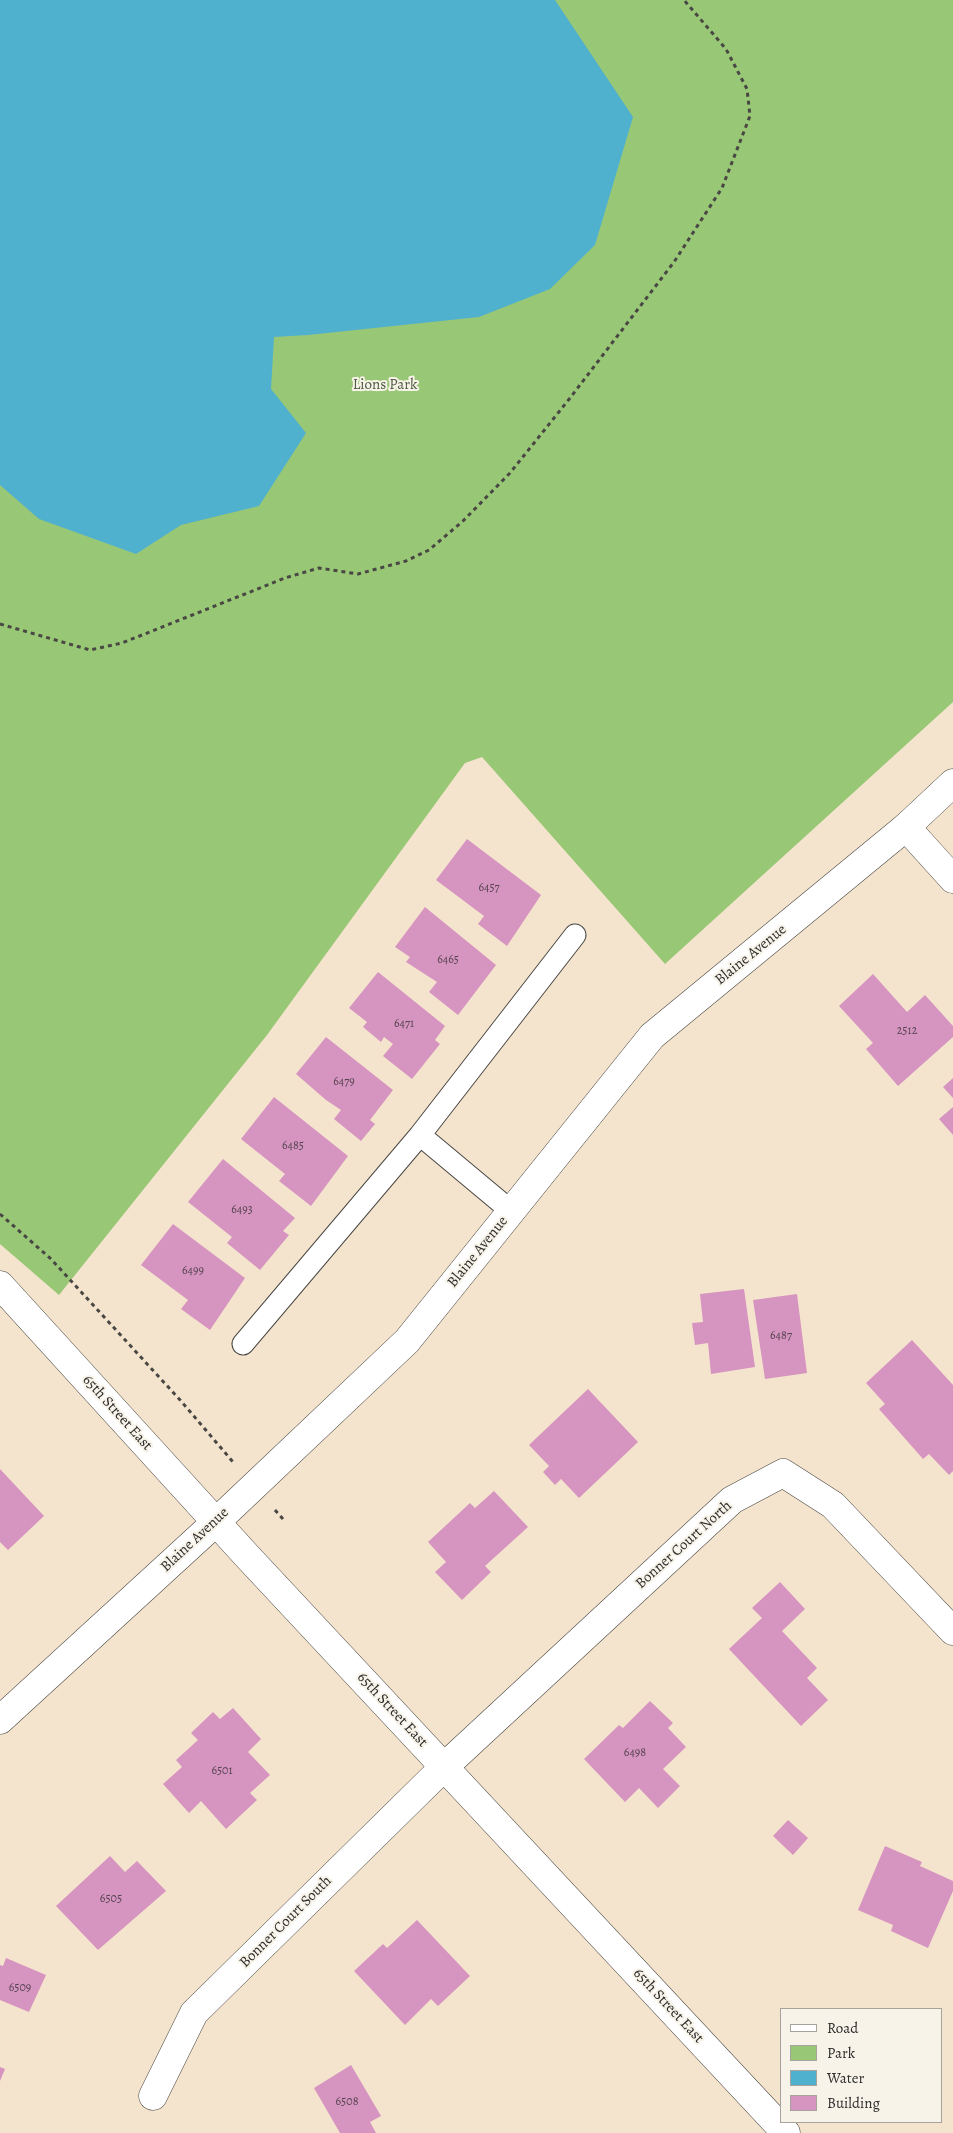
<!DOCTYPE html>
<style>
body{margin:0}
#map{position:relative;width:953px;height:2133px;overflow:hidden;background:#f5e4cd;font-family:Alegreya,serif}
canvas{display:block}
.legend{position:absolute;left:780px;top:2008px;width:162px;height:115px;box-sizing:border-box;background:#f7f3e8;border:1px solid #a5a39c;margin:0;padding:6px 9px;list-style:none;font-size:15px;color:#2b2b2b}
.legend li{display:flex;align-items:center;gap:10px;height:25px}
.legend b{width:25px;border:1px solid #a5a39c}
</style>
<div id="map">
<canvas width="953" height="2133"></canvas>
<ul class="legend">
<li><b style="height:6px;background:#fff"></b>Road</li>
<li><b style="height:14px;background:#98c776"></b>Park</li>
<li><b style="height:14px;background:#50b1cf"></b>Water</li>
<li><b style="height:14px;background:#d694c0"></b>Building</li>
</ul>
</div>
<script>
const c = document.querySelector('canvas').getContext('2d');
c.lineJoin = 'round';
function paint(path, color) {
  c.fillStyle = color;
  c.fill(path, 'evenodd');
}
function shape(rows) {
  const path = new Path2D();
  for (const r of rows) {
    path.moveTo(r[0], r[1]);
    for (let i = 2; i < r.length; i += 2) path.lineTo(r[i], r[i + 1]);
  }
  return path;
}
function stroke(path, color, width, dash) {
  c.strokeStyle = color;
  c.lineWidth = width;
  c.lineCap = dash ? 'butt' : 'round';
  c.setLineDash(dash || []);
  c.stroke(path);
}
function label(font, color, halo, rows, align = 'center') {
  c.font = font + ' Alegreya,serif';
  c.lineWidth = 4;
  c.setLineDash([]);
  c.textBaseline = 'middle';
  c.strokeStyle = halo;
  c.fillStyle = color;
  for (const [text, x, y, turn = 0] of rows) {
    c.save();
    c.translate(x, y);
    c.rotate((+turn || 0) * Math.PI / 180);
    c.textAlign = isNaN(turn) ? turn : align;
    if (halo) c.strokeText(text, 0, 0);
    c.fillText(text, 0, 0);
    c.restore();
  }
}
paint(shape([
 [0,0,953,0,953,702,665,964,482,757,465,763,267,1035,59,1295,0,1244]
]), '#98c776');
paint(shape([
 [0,0,555,0,633,117,595,245,550,289,479,317,308,335,274,337,271,389,306,433,259,506,181,525,136,554,39,519,0,485]
]), '#50b1cf');
paint(shape([
 [467,839,541,895,507,946,478,924,484,916,436,880],
 [425,907,496,965,458,1015,429,992,437,982,406,962,410,957,395,947],
 [378,972,445,1026,435,1040,440,1044,412,1079,383,1056,393,1044,384,1037,381,1042,363,1027,367,1022,349,1008],
 [873,974,907,1012,925,995,953,1026,953,1037,898,1086,866,1049,873,1043,839,1006],
 [326,1037,393,1090,370,1120,375,1124,361,1141,334,1119,341,1110,326,1100,296,1074],
 [953,1078,953,1098,943,1087],
 [274,1097,348,1156,311,1206,279,1181,285,1174,241,1139],
 [953,1107,953,1135,939,1119],
 [223,1159,295,1218,283,1231,289,1235,260,1270,227,1243,232,1237,188,1202],
 [173,1224,245,1278,210,1330,181,1309,188,1300,141,1265],
 [744,1289,755,1367,711,1374,708,1343,695,1345,692,1323,703,1322,700,1294],
 [797,1294,807,1373,765,1379,753,1300],
 [912,1340,953,1385,953,1471,949,1475,929,1454,923,1459,879,1409,885,1404,866,1383],
 [588,1389,638,1442,579,1498,561,1479,555,1485,543,1472,549,1466,529,1445],
 [0,1469,44,1516,8,1550,0,1542],
 [494,1491,528,1527,485,1566,491,1572,462,1600,435,1572,446,1562,428,1542,470,1503,475,1508],
 [780,1582,805,1609,782,1631,817,1668,807,1678,828,1700,801,1726,729,1649,762,1618,752,1608],
 [650,1701,673,1723,668,1728,686,1747,663,1769,680,1786,658,1808,639,1788,625,1802,584,1759,619,1725,623,1728],
 [233,1708,261,1739,248,1752,270,1775,250,1793,257,1800,226,1829,201,1801,189,1813,163,1784,182,1767,176,1760,198,1740,191,1733,213,1712,220,1719],
 [788,1820,808,1838,793,1855,773,1836],
 [885,1846,922,1862,920,1866,953,1881,953,1891,928,1948,891,1931,893,1925,858,1910],
 [110,1856,125,1872,137,1861,166,1891,98,1950,56,1906],
 [417,1920,470,1976,438,2006,431,1999,405,2025,354,1971,383,1944,387,1948],
 [6,1958,46,1975,29,2012,0,2000,0,1965,3,1966],
 [351,2065,381,2116,370,2122,376,2133,340,2133,314,2088],
 [0,2067,5,2069,0,2081]
]), '#d694c0');
const service = shape([
 [511,1211,420,1135,575,935],
 [243,1344,420,1135]
]);
const minor = shape([
 [906,827,953,879],
 [153,2096,194,2013,444,1767,732,1500,783,1473,833,1505,953,1631]
]);
const tertiary = shape([
 [0,1285,247,1556,786,2133],
 [0,1720,216,1522,407,1341,652,1036,906,827,953,783]
]);
stroke(service, '#494743', 23);
stroke(minor, '#494743', 29);
stroke(tertiary, '#494743', 29);
stroke(shape([
 [0,624,90,650,122,643,285,578,319,568,358,574,406,561,429,550,463,521,510,473,570,398,674,262,722,188,750,116,747,89,726,49,684,0],
 [0,1214,51,1259,181,1401,233,1462],
 [275,1510,283,1519]
]), '#494743', 3, [4, 4]);
stroke(service, '#fff', 21);
stroke(minor, '#fff', 28);
stroke(tertiary, '#fff', 28);
label('12px', '#564550', null, [
 ["6457",489,888],
 ["6465",448,960],
 ["6471",404,1024],
 ["2512",907,1031],
 ["6479",344,1082],
 ["6485",293,1146],
 ["6493",242,1210],
 ["6499",193,1271],
 ["6487",781,1336],
 ["6498",635,1753],
 ["6501",222,1771],
 ["6505",111,1899],
 ["6509",20,1988],
 ["6508",347,2102]
]);
label('15px', '#4c5a42', '#f7f3e8', [
 ["Lions Park",385,385]
]);
label('15px', '#2b2b2b', '#f7f3e8', [
 ["Blaine Avenue",751,955,-39],
 ["Blaine Avenue",478,1252,-51],
 ["65th Street East",117,1413,48],
 ["Blaine Avenue",195,1540,-43],
 ["Bonner Court North",684,1545,-42],
 ["65th Street East",392,1710,47],
 ["Bonner Court South",286,1922,-45],
 ["65th Street East",668,2006,47]
]);
</script>
